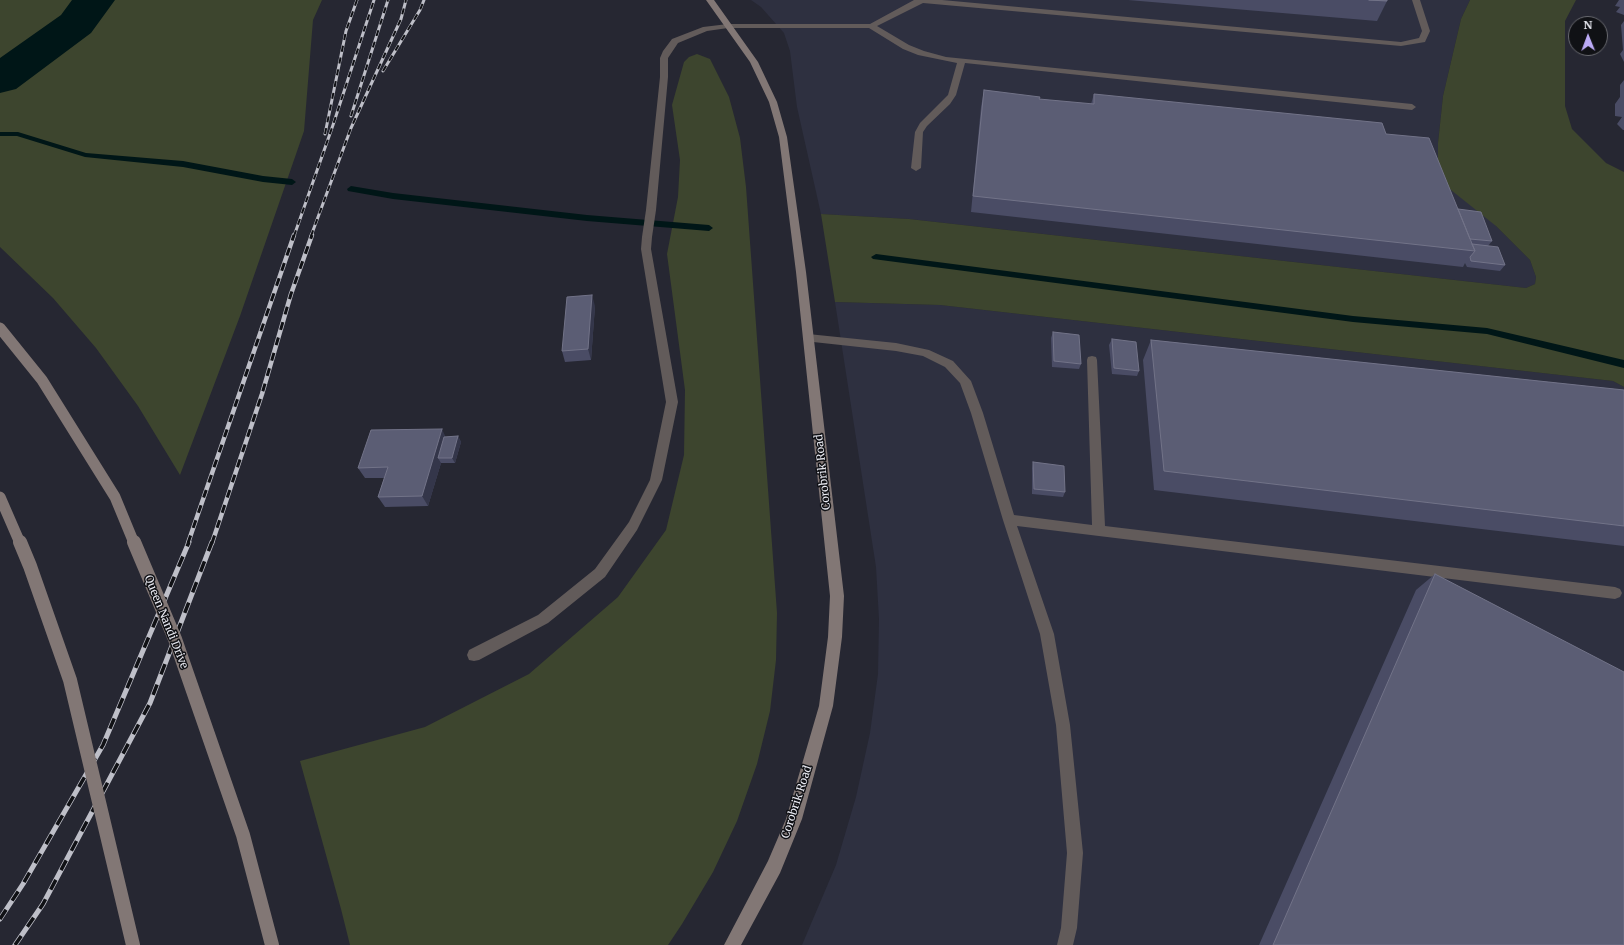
<!DOCTYPE html>
<style>
body{margin:0}
#map{position:relative;width:1624px;height:945px;overflow:hidden;background:#262732;font-family:Merriweather,serif}
canvas{display:block}
.north{position:absolute;left:1568px;top:16px;width:40px;height:40px;box-sizing:border-box;background:#101115;border:1px solid #67686e;border-radius:50%;rotate:359deg;font-size:11px;font-weight:700;line-height:16px;text-align:center;color:#eaebf3}
.north::after{content:'';display:block;margin:auto;width:14px;height:18px;background:#bbaaf6;clip-path:polygon(50% 0,100% 100%,50% 72%,0 100%)}
</style>
<div id="map">
<canvas width="1624" height="945"></canvas>
<div class="north">N</div>
</div>
<script>
const c = document.querySelector('canvas').getContext('2d');
c.lineJoin = 'round';
function paint(path, color) {
  c.fillStyle = color;
  c.fill(path, 'evenodd');
}
function shape(rows) {
  const path = new Path2D();
  for (const r of rows) {
    path.moveTo(r[0], r[1]);
    for (let i = 2; i < r.length; i += 2) path.lineTo(r[i], r[i + 1]);
  }
  return path;
}
function stroke(path, color, width, dash) {
  c.strokeStyle = color;
  c.lineWidth = width;
  c.lineCap = dash ? 'butt' : 'round';
  c.setLineDash(dash || []);
  c.stroke(path);
}
function label(font, color, halo, rows, align = 'center') {
  c.font = font + ' Merriweather,serif';
  c.lineWidth = 3;
  c.setLineDash([]);
  c.textBaseline = 'middle';
  c.strokeStyle = halo;
  c.fillStyle = color;
  for (const [text, x, y, turn = 0] of rows) {
    c.save();
    c.translate(x, y);
    c.rotate((+turn || 0) * Math.PI / 180);
    c.textAlign = isNaN(turn) ? turn : align;
    if (halo) c.strokeText(text, 0, 0);
    c.fillText(text, 0, 0);
    c.restore();
  }
}
paint(shape([
 [751,0,1470,0,1461,19,1443,96,1438,143,1496,226,1530,260,1536,277,1535,284,1526,288,909,219,821,214,797,107,790,51,784,33,761,7],
 [835,302,940,305,1613,381,1624,387,1624,945,802,945,836,865,856,797,870,733,878,674,879,619,876,567]
]), '#2e3040');
paint(shape([
 [0,0,322,0,313,20,304,131,240,316,180,475,138,406,96,348,53,298,0,247],
 [1470,0,1576,0,1565,21,1565,106,1572,129,1606,163,1624,172,1624,387,1613,381,940,305,835,302,821,214,909,219,1526,288,1535,284,1536,277,1530,260,1496,226,1446,186,1438,167,1438,143,1443,96,1461,19],
 [697,54,710,59,729,97,740,138,746,187,777,613,776,660,770,711,757,764,737,821,713,872,682,924,668,945,350,945,341,909,300,761,425,727,529,674,618,597,666,530,684,455,685,390,667,254,678,197,680,160,672,105,684,62,689,57]
]), '#3d452e');
paint(shape([
 [0,132,18,132,86,153,183,161,263,176,292,179,296,182,292,185,263,182,183,167,85,157,17,136,0,136,0,132],
 [351,186,393,193,587,215,709,225,713,228,709,231,587,221,393,199,348,191,347,189,351,186],
 [876,254,1353,316,1487,328,1624,360,1624,368,1487,334,1353,322,873,259,871,257,876,254]
]), '#001617');
paint(shape([
 [72,0,115,0,91,33,16,89,0,93,0,58,61,15,72,0]
]), '#001617');
paint(shape([
 [914,0,942,0,1401,42,1419,38,1422,31,1412,0,1420,0,1430,31,1425,42,1401,46,923,3,877,26,909,45,924,51,946,57,1412,104,1416,107,1412,110,965,63,956,95,950,104,927,126,923,132,921,168,916,171,911,168,915,132,920,123,948,95,957,63,918,55,903,49,869,28,728,28,707,31,678,43,668,58,668,77,656,210,651,213,648,212,646,210,660,77,660,58,663,51,672,39,703,27,728,24,870,24,914,0],
 [647,234,652,237,651,249,678,402,662,480,637,530,605,577,548,623,479,660,474,661,469,660,467,655,469,650,538,615,595,569,629,522,650,480,666,402,641,249,642,237,647,234],
 [808,334,896,343,929,350,953,361,971,381,983,413,1014,515,1092,525,1087,360,1088,357,1092,356,1096,357,1097,360,1105,526,1615,587,1620,589,1622,593,1620,597,1615,599,1017,526,1054,634,1070,725,1083,853,1077,928,1073,945,1057,945,1061,928,1067,853,1056,725,1040,634,1003,520,971,413,960,383,945,367,923,356,896,351,804,341,803,338,804,335,808,334]
]), '#625b5a');
paint(shape([
 [651,207,656,210,652,237,647,240,642,237,646,210,651,207]
]), '#625b5a');
paint(shape([
 [706,0,714,0,758,62,777,102,787,137,806,272,844,596,842,637,833,706,802,819,780,873,741,945,724,945,768,861,786,819,819,706,828,637,830,596,796,272,779,137,769,102,750,62,706,0]
]), '#827775');
const railFar2 = shape([
 [383,71,420,10,424,0],
 [351,116,388,0],
 [325,134,346,31,357,0],
 [294,236,333,125,374,0],
 [311,236,351,128,401,19,406,0]
]);
const railFar1 = shape([
 [188,543,294,235],
 [212,543,262,394,291,294,312,235]
]);
const rail = shape([
 [0,919,23,884,103,745,189,542],
 [15,945,43,904,150,703,212,542]
]);
stroke(railFar2, '#bebfc8', 3);
stroke(railFar1, '#bebfc8', 4.5);
stroke(rail, '#bebfc8', 5);
stroke(railFar2, '#101115', 2, [6]);
stroke(railFar1, '#101115', 3, [8]);
stroke(rail, '#101115', 3.5, [11]);
stroke(shape([
 [0,328,42,380,115,497,134,543],
 [0,497,20,543]
]), '#827775', 11);
stroke(shape([
 [20,542,30,566,70,680,133,945],
 [134,542,175,639,243,835,272,945]
]), '#827775', 14);
paint(shape([
 [1128,0,1387,0,1387,1,1377,21],
 [1619,0,1624,0,1624,15,1616,12,1620,7,1615,6],
 [1624,21,1624,62,1620,54,1623,50,1621,25],
 [1624,80,1624,130,1623,130,1617,124,1622,117,1615,116,1615,104,1620,97,1620,85],
 [984,90,1039,99,1091,104,1094,94,1386,134,1458,209,1492,241,1488,246,1505,265,1500,271,1467,267,1465,263,1463,267,971,212,981,107],
 [595,306,591,360,565,362,562,351],
 [1053,332,1081,364,1079,369,1052,367,1051,338],
 [1112,339,1139,371,1137,376,1112,374,1109,345],
 [1151,340,1624,390,1624,546,1154,490,1143,360],
 [458,436,461,442,455,463,441,463,428,506,385,507,378,497,384,478,365,478,358,468,446,437],
 [1033,462,1065,492,1063,497,1032,494,1032,468],
 [1435,574,1624,945,1259,945,1416,590]
]), '#4a4c65');
paint(shape([
 [592,295,595,306,591,360,588,349],
 [442,429,447,440,438,458,441,463,428,506,422,496],
 [458,436,461,442,455,463,452,458]
]), '#34364a');
const building = shape([
 [1369,0,1387,0,1387,1,1369,0],
 [984,90,1040,97,1039,99,1094,104,1094,94,1382,123,1386,134,1429,138,1475,251,973,196,984,90],
 [1458,209,1481,212,1492,241,1470,239,1458,209],
 [1472,244,1498,247,1505,265,1471,261,1470,257,1475,251,1472,244],
 [592,295,588,349,562,351,567,297,592,295],
 [1053,332,1079,335,1081,364,1054,361,1053,332],
 [1112,339,1136,342,1139,371,1114,368,1112,339],
 [1151,340,1624,390,1624,526,1164,471,1151,340],
 [442,429,422,496,378,497,388,467,358,468,371,430,442,429],
 [458,436,452,458,438,458,444,437,458,436],
 [1033,462,1064,466,1065,492,1034,489,1033,462],
 [1435,574,1624,672,1624,945,1273,945,1435,574]
]);
paint(building, '#5b5d74');
stroke(building, '#727388', 1);
label('11px', '#eaebf3', '#101115', [
 ["Corobrik Road",823,472,-96],
 ["Queen Nandi Drive",166,622,68],
 ["Corobrik Road",797,802,-72]
]);
</script>
